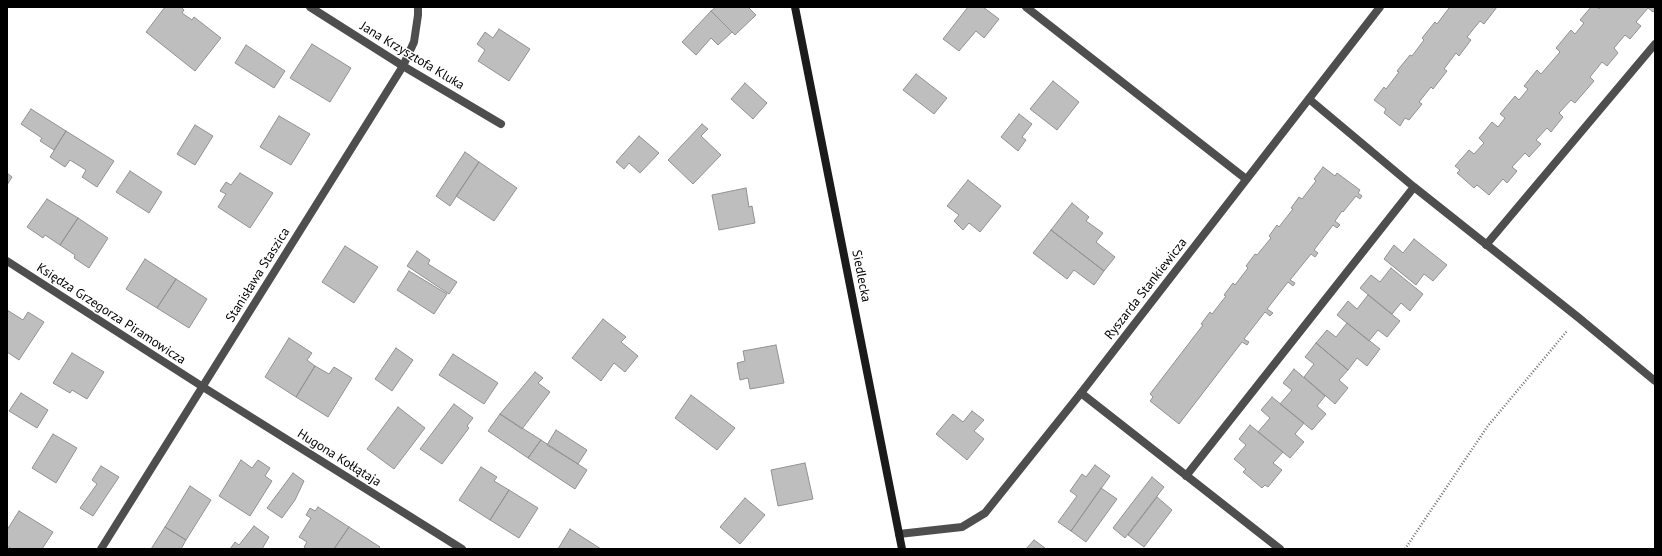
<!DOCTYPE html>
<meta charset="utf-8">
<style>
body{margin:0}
#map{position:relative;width:1662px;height:556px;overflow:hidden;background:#fff;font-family:"PT Sans",sans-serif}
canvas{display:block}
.frame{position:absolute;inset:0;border:8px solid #000;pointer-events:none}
</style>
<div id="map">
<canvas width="1662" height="556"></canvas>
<div class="frame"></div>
</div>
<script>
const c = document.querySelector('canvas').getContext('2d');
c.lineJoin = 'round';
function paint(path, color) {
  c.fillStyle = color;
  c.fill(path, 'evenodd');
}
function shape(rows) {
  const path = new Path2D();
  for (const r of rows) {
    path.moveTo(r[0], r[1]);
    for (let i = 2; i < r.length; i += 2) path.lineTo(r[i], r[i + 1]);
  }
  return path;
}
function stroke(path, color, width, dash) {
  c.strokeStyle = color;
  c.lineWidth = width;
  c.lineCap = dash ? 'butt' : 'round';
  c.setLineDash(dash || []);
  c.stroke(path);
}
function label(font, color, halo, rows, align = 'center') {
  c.font = font + ' "PT Sans",sans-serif';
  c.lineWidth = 3;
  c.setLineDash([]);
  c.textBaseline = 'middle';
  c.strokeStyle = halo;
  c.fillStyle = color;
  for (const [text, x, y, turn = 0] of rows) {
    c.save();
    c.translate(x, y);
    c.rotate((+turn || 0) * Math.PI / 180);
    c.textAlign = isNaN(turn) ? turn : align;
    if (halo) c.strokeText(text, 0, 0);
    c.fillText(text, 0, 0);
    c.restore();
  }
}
const building = shape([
 [165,7,181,7,184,10,182,13,192,20,194,17,221,38,195,71,146,32,165,7],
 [716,7,748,7,756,15,735,35,711,11,716,7],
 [968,7,983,7,999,19,984,38,976,31,959,51,943,39,968,7],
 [1448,7,1497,7,1484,24,1480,21,1467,37,1471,40,1459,56,1456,53,1444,69,1447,71,1433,89,1431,87,1419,102,1422,104,1409,120,1405,118,1400,126,1384,113,1386,109,1374,100,1384,87,1386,89,1399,72,1397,71,1410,55,1412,56,1424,40,1422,38,1435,22,1437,24,1449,8,1448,7],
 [1591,7,1597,7,1599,9,1600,7,1655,7,1655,10,1653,12,1648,8,1636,22,1641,26,1630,39,1625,35,1614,48,1618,53,1607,66,1602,62,1590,77,1594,81,1575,103,1571,100,1559,113,1563,117,1551,132,1547,128,1536,140,1541,144,1529,157,1525,153,1512,167,1517,171,1507,183,1503,179,1489,195,1477,185,1474,188,1457,173,1460,170,1455,166,1469,150,1474,154,1484,143,1479,138,1492,122,1498,127,1505,118,1500,114,1515,96,1519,100,1528,89,1524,86,1537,70,1541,74,1560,52,1556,48,1571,30,1575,34,1584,23,1580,20,1591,7],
 [711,11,732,32,718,45,711,38,696,55,682,42,711,11],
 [499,29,530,49,509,81,478,61,485,50,477,44,485,32,493,38,499,29],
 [312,44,351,68,330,102,290,78,312,44],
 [246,45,285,71,274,88,235,63,246,45],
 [916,74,947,98,934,114,903,90,916,74],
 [1053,81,1079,102,1057,130,1030,109,1053,81],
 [745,83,767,103,753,119,731,99,745,83],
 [31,109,66,131,54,150,40,141,42,138,21,124,31,109],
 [1019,114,1032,124,1022,137,1026,140,1018,151,1001,137,1019,114],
 [279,116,310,134,291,165,260,147,279,116],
 [702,124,708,129,701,136,721,155,693,184,668,160,702,124],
 [195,125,213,136,195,165,177,154,195,125],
 [66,131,114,161,97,187,82,177,86,170,70,160,65,167,50,157,66,131],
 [639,136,659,153,640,173,629,163,624,169,616,162,639,136],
 [465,152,479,162,450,206,436,196,465,152],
 [479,162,517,188,494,221,456,196,479,162],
 [1323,167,1335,176,1337,173,1360,190,1358,193,1362,196,1360,199,1356,196,1343,212,1342,211,1335,221,1340,225,1337,228,1333,225,1314,250,1318,253,1315,257,1311,254,1290,280,1295,283,1293,286,1288,282,1267,309,1273,313,1270,316,1265,312,1244,339,1249,342,1247,345,1242,342,1179,424,1150,401,1153,397,1150,394,1203,325,1201,324,1210,312,1212,314,1226,296,1224,295,1233,283,1235,285,1248,268,1246,266,1255,254,1257,255,1271,238,1269,236,1277,225,1279,227,1293,209,1291,208,1299,197,1302,199,1316,181,1314,179,1323,167],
 [130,171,162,192,149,213,116,192,130,171],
 [7,173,12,177,7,185,7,173],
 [240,173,273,193,250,228,218,207,226,194,220,191,226,182,231,185,240,173],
 [968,180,1001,206,980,232,969,223,963,230,954,221,959,215,947,206,968,180],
 [746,188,749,207,752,206,755,223,719,230,712,195,746,188],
 [47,199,78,218,60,245,45,235,43,238,27,227,47,199],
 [1072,203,1089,217,1086,221,1103,233,1096,242,1115,257,1104,271,1051,230,1072,203],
 [78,218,108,238,89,268,74,258,75,255,60,245,78,218],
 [1051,230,1104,271,1094,285,1074,270,1067,279,1033,253,1051,230],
 [1414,239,1447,265,1433,281,1424,274,1416,285,1384,259,1394,245,1403,253,1414,239],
 [345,246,378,267,354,303,322,282,345,246],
 [417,251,430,260,428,264,457,282,449,294,407,266,417,251],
 [145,259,176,279,157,308,126,289,145,259],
 [1391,268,1423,294,1410,311,1401,303,1392,314,1360,288,1371,275,1380,282,1391,268],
 [409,271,447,294,434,314,397,290,409,271],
 [176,279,207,299,189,328,157,308,176,279],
 [1368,295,1400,321,1387,337,1378,330,1369,341,1337,315,1348,301,1357,309,1368,295],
 [7,310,23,320,28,312,44,322,19,360,7,352,7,310],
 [603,319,626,337,621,342,638,356,625,372,614,363,601,381,572,358,603,319],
 [1347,323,1380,349,1367,366,1357,358,1348,370,1316,343,1327,330,1336,337,1347,323],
 [289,338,312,353,307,360,315,366,296,397,265,377,289,338],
 [1316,343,1348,370,1339,380,1348,388,1335,404,1304,377,1314,364,1305,357,1316,343],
 [776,345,784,383,750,389,748,378,740,380,737,363,745,361,743,351,776,345],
 [396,348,413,360,392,391,375,379,396,348],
 [72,353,104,372,87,399,72,390,70,393,53,383,72,353],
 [453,354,498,383,484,404,439,375,453,354],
 [315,366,329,374,334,367,352,378,328,417,296,397,315,366],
 [1294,369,1325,396,1317,406,1326,414,1312,430,1280,404,1292,390,1283,383,1294,369],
 [535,372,543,378,538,383,550,392,522,429,500,414,535,372],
 [21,393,48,410,37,428,9,411,21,393],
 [691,395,735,428,717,450,675,418,691,395],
 [1272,397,1304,423,1295,434,1304,442,1290,458,1258,432,1270,418,1261,410,1272,397],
 [454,404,473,418,467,426,469,428,442,464,420,449,454,404],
 [398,407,425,428,394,469,367,449,398,407],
 [972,411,984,420,974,431,984,439,967,460,936,434,953,414,963,422,972,411],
 [500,414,541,440,528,458,488,431,500,414],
 [1250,425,1283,452,1273,463,1282,470,1268,487,1265,485,1262,488,1243,472,1246,469,1234,459,1246,445,1239,439,1250,425],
 [556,430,587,450,578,464,547,445,556,430],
 [53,434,77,448,56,483,32,468,53,434],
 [541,440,587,470,575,489,528,458,541,440],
 [241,460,252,468,258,460,270,468,265,476,272,481,250,516,219,496,241,460],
 [805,463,813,499,778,506,771,470,805,463],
 [1095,465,1110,476,1071,531,1058,522,1077,496,1070,491,1082,474,1086,477,1095,465],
 [101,466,119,477,93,516,80,508,97,484,92,480,101,466],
 [481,467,497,477,494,481,509,490,490,520,459,500,481,467],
 [293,473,304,481,295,500,282,518,267,508,293,473],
 [1152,477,1164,487,1125,538,1113,528,1152,477],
 [190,486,211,500,186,540,165,527,190,486],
 [1101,488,1117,499,1086,542,1071,531,1101,488],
 [509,490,538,508,519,538,490,520,509,490],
 [1157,497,1172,510,1144,547,1128,535,1157,497],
 [745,498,765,515,740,544,720,527,745,498],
 [318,507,349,527,334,549,307,549,304,547,307,542,299,537,311,518,306,515,310,508,315,511,318,507],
 [19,511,53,532,42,549,12,549,7,546,7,530,19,511],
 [254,526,269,537,262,549,230,549,235,542,239,545,254,526],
 [165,527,186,540,181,549,151,549,165,527],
 [349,527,380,547,378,549,334,549,349,527],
 [570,529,601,549,558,549,570,529],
 [1034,540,1045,548,1044,549,1026,549,1034,540]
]);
paint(building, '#bebebe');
stroke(building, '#929292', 1);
stroke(shape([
 [1405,549,1487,427,1567,331]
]), '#707070', 2.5, [1, 2]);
stroke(shape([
 [1026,7,1246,179],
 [1309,99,1414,187,1579,318,1655,381],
 [1486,245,1655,44],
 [1081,393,1280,549],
 [1186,476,1414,187]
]), '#4e4e4e', 8);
stroke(shape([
 [310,7,403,66,501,124],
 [7,261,203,387,462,549],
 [899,534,962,527,985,513,1081,393,1380,7],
 [101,549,403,66,414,42,418,15,418,7]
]), '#4e4e4e', 8);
stroke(shape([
 [795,7,902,549]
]), '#1b1b1b', 8);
label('13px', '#000', '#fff', [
 ["Jana Krzysztofa Kluka",412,56,31],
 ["Stanisława Staszica",258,275,-58],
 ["Siedlecka",861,276,79],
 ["Ryszarda Stankiewicza",1146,289,-52],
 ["Księdza Grzegorza Piramowicza",111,314,33],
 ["Hugona Kołłątaja",339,458,32]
]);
</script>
